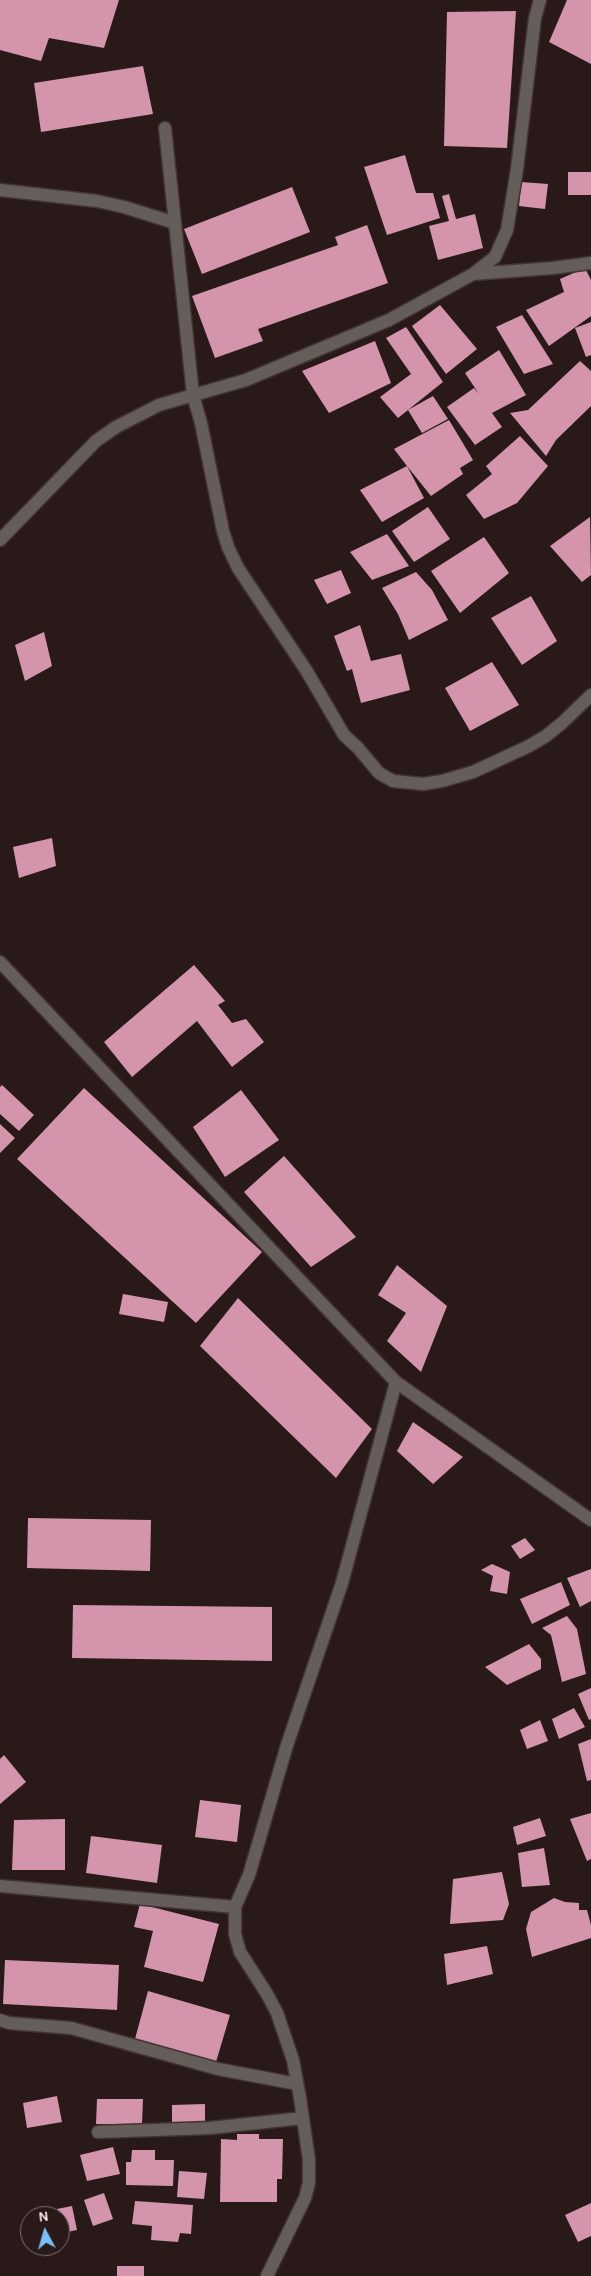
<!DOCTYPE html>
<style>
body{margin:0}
#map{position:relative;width:591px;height:2276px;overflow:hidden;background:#291a19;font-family:Karla,sans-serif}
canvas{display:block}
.north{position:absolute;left:20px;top:2206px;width:50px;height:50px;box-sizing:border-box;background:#291a19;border:1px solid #7d706f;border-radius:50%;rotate:354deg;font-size:14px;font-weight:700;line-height:20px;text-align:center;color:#fcf0ef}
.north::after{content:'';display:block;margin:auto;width:18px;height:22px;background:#7bbef9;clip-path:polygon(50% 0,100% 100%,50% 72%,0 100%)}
</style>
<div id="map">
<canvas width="591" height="2276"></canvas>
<div class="north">N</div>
</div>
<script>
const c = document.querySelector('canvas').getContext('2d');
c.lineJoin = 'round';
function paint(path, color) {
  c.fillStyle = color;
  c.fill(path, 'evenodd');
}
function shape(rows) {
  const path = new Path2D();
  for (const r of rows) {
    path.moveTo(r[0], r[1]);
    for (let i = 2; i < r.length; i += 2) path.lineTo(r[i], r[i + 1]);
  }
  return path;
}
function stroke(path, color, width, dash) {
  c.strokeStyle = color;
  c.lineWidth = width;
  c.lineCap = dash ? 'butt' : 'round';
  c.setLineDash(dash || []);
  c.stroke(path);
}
paint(shape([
 [0,0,119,0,104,48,49,38,41,61,0,50],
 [567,0,591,0,591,64,549,42],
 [516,11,507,148,444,146,447,12],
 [143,66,153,114,41,132,34,83],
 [405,155,416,193,433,193,440,218,387,235,364,167],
 [568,172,591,172,591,195,568,195],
 [521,182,548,184,545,209,519,206],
 [292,187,310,232,202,274,184,229],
 [449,194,456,219,475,214,483,248,438,260,429,226,449,221,442,196],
 [367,225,388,283,258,329,263,341,215,358,192,296,338,245,335,237],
 [585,268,591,280,591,316,549,346,526,310,564,292,560,279],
 [440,305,477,349,446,374,412,326],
 [522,315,553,364,524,374,496,327],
 [591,322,591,355,586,357,575,328],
 [406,327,443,382,398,418,380,397,411,374,386,338],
 [375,341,391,383,329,413,302,371],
 [499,350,526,395,492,413,502,427,475,445,447,407,474,388,479,394,465,373],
 [580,361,591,371,591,406,556,440,546,456,510,413,528,410],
 [433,396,448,419,422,433,408,410],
 [449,420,473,460,460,468,463,474,431,496,407,466,424,498,382,522,360,490,407,466,394,449],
 [520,436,548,466,517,503,484,519,466,495,492,474,486,466],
 [428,507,450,539,414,562,392,531],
 [590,517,591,575,582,582,550,546],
 [387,534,409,566,372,580,350,552],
 [484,537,509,573,460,613,431,571],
 [341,570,351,593,327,604,314,580],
 [416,572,432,590,448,620,409,640,398,614,382,588],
 [531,596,557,641,522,665,491,618],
 [360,625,371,661,401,654,410,690,361,703,352,669,347,671,334,636],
 [44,632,52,666,25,681,15,645],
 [492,662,519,705,470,731,445,688],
 [52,838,56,866,19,878,13,847],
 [194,965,225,1001,218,1005,232,1023,246,1019,264,1042,232,1067,197,1021,132,1077,104,1042],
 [2,1085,34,1115,19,1131,0,1114,0,1087],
 [84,1088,262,1252,196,1323,17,1159],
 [241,1090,279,1140,225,1177,193,1127],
 [0,1124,15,1138,0,1153],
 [284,1156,356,1237,311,1267,244,1192],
 [397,1265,447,1306,421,1372,387,1341,406,1313,378,1295],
 [123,1294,168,1302,164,1322,119,1314],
 [238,1298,372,1429,336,1478,200,1346],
 [413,1422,463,1457,433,1484,397,1451],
 [28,1518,151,1520,150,1571,27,1568],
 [525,1538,535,1550,520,1559,511,1546],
 [492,1564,510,1572,507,1594,490,1591,493,1576,481,1570],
 [591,1569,591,1601,580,1607,567,1578],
 [561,1582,570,1605,532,1624,520,1599],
 [73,1605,272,1607,272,1661,72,1658],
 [567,1616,577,1629,586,1674,562,1682,551,1635,542,1628],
 [529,1644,541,1659,541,1669,507,1685,485,1667],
 [591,1688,591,1719,589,1720,578,1694],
 [574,1708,585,1727,559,1739,552,1719],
 [540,1720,548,1741,527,1749,520,1730],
 [591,1739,591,1780,587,1781,578,1744],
 [4,1755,26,1782,0,1804,0,1759],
 [200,1800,241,1805,237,1842,195,1837],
 [591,1813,591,1859,587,1861,570,1819],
 [540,1818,546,1836,517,1845,513,1827],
 [65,1819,65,1870,12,1870,14,1820],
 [91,1836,162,1845,157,1883,86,1873],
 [544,1848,550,1885,522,1887,518,1853],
 [502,1872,509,1904,503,1920,450,1924,453,1879],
 [554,1898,565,1902,579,1903,579,1910,587,1910,591,1925,591,1938,532,1957,526,1929,531,1912],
 [140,1904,219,1924,203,1982,144,1967,153,1931,134,1927],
 [487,1946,493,1974,447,1985,444,1954],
 [5,1960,119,1965,117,2010,3,2004],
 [148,1991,230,2015,216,2062,135,2039],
 [57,2096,62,2122,27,2128,23,2103],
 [97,2099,143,2099,142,2125,96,2124],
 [205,2104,205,2122,172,2122,172,2105],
 [237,2134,259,2134,259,2139,283,2139,282,2179,277,2179,277,2202,220,2202,221,2139,237,2140],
 [113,2147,120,2174,87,2181,80,2155],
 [132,2150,155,2150,155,2160,174,2160,173,2186,126,2185,126,2162,131,2162],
 [179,2171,207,2173,204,2199,177,2197],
 [104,2193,113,2219,93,2226,84,2200],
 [135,2201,193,2205,191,2234,180,2233,178,2242,151,2240,152,2226,132,2224],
 [591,2203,591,2236,578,2242,565,2215],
 [72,2206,77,2230,62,2233,57,2209],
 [117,2266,144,2266,144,2276,117,2276]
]), '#d495ac');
const minor = shape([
 [165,128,193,395,201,423,223,531,228,547,238,568,306,670,344,735,358,748,379,773,393,781,423,784,442,781,473,772,529,746,546,736,562,723,591,695],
 [0,190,97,201,124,207,175,223],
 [473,274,553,268,591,263],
 [0,540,96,441,116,427,159,405,246,380,389,320,473,274,495,257,507,230,517,169,535,18,540,0],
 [0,962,396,1382,591,1520],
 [0,1886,235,1907],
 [0,2020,9,2023,71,2028,218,2069,297,2084],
 [98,2132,210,2128,303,2118],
 [267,2276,305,2198,309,2183,309,2160,300,2098,293,2060,277,2013,267,1994,240,1952,235,1934,235,1907,249,1875,287,1745,342,1583,396,1382]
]);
stroke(minor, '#423433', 15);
stroke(minor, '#645d59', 12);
</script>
